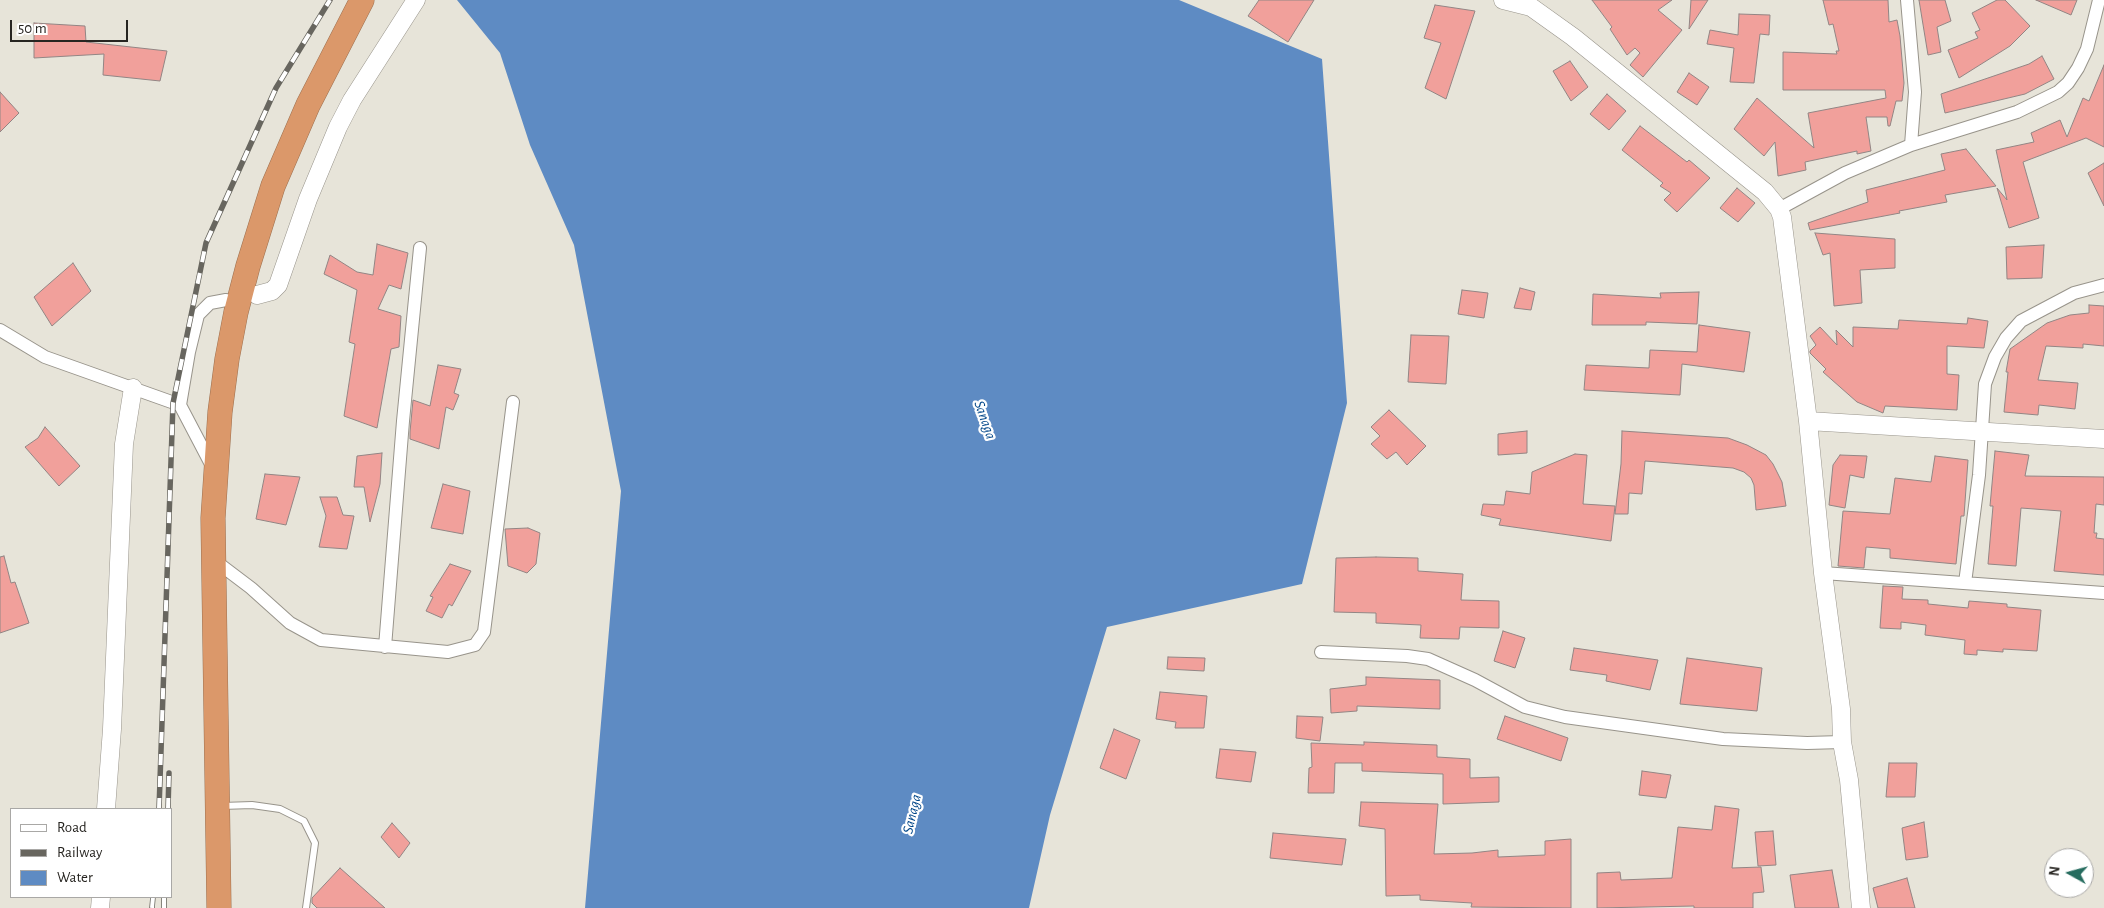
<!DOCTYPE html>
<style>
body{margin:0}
#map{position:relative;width:2104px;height:908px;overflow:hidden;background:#e7e4d9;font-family:"Alegreya Sans",sans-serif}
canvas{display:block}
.legend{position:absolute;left:10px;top:808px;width:162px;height:90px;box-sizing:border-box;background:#fff;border:1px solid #a9a8a6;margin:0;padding:6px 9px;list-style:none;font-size:15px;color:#272521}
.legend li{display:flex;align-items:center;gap:10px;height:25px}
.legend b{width:25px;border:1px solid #a9a8a6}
.north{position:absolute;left:2044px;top:848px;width:50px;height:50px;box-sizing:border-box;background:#fff;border:1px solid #a9a8a6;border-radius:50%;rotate:277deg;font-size:14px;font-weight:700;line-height:20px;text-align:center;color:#272521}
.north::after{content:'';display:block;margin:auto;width:18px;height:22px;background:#266c5f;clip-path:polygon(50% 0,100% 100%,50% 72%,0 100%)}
.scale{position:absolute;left:10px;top:20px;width:118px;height:22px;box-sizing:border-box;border:2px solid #272521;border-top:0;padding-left:6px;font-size:15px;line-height:18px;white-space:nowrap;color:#272521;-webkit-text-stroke:4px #fff;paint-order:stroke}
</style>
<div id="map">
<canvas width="2104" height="908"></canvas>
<ul class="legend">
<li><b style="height:6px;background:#fff"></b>Road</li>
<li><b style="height:6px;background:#68665f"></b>Railway</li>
<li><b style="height:14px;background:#5e8bc3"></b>Water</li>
</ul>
<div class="north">N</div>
<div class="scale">50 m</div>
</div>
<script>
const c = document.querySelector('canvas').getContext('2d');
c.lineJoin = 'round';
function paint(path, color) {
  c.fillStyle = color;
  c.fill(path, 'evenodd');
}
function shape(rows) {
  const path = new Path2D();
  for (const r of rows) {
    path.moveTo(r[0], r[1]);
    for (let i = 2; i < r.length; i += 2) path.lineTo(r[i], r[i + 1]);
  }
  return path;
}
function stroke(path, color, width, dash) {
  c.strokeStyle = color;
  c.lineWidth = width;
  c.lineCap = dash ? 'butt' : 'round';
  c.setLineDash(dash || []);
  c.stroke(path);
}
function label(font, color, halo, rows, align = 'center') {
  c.font = font + ' "Alegreya Sans",sans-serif';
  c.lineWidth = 4.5;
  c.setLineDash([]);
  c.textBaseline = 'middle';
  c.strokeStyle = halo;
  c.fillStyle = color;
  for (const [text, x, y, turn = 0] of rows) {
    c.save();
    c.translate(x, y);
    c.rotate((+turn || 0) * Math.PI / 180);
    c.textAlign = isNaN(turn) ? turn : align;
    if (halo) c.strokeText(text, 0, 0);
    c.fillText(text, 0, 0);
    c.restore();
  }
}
paint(shape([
 [457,0,1179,0,1322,59,1347,403,1302,584,1107,627,1050,815,1029,908,585,908,621,491,574,245,530,145,500,53]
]), '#5e8bc3');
const building = shape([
 [1259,0,1314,0,1288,42,1248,16,1259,0],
 [1592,0,1672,0,1658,10,1682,30,1643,77,1630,65,1640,53,1635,48,1627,55,1610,29,1612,27,1592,0],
 [1691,0,1708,0,1689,29,1691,0],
 [1823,0,1888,0,1889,22,1897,20,1900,36,1904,83,1902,101,1896,101,1890,126,1888,126,1887,117,1866,117,1871,151,1857,154,1857,151,1805,162,1806,170,1778,176,1775,142,1764,156,1734,129,1757,98,1814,148,1808,113,1886,98,1885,90,1783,90,1783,52,1837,54,1836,51,1839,51,1833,24,1829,25,1823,0],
 [1919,0,1945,0,1951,21,1937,27,1941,52,1928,55,1919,0],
 [1997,0,2005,0,2030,26,2010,46,1959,78,1948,50,1978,38,1975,32,1980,30,1972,13,1997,0],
 [2036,0,2077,0,2071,15,2036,0],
 [1435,5,1475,11,1446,99,1425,88,1441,43,1424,38,1435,5],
 [1739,14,1770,15,1769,35,1760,34,1754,83,1730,82,1734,48,1707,44,1710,30,1738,35,1739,14],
 [34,23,85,26,86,42,167,51,160,81,103,75,104,54,34,58,34,23],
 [2042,56,2054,79,2025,94,1945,113,1941,94,2029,64,2042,56],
 [1570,61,1588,87,1571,101,1553,71,1570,61],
 [2104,65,2104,147,2086,138,2023,162,2039,218,2009,228,1997,188,2007,200,1996,150,2034,142,2031,133,2060,120,2067,137,2083,98,2089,101,2104,65],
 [1689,73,1709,87,1697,105,1677,92,1689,73],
 [0,92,19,113,0,132,0,92],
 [1607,94,1626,111,1609,130,1590,114,1607,94],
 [1640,126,1687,162,1689,160,1710,178,1677,212,1664,200,1671,193,1660,186,1663,183,1622,150,1640,126],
 [1966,149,1996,186,1945,195,1947,202,1899,211,1900,213,1810,230,1808,223,1868,202,1866,190,1945,170,1941,154,1966,149],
 [2104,163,2104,206,2088,173,2104,163],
 [1737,188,1755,203,1738,222,1720,208,1737,188],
 [1815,233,1895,239,1895,268,1860,270,1862,303,1834,306,1830,253,1823,255,1815,233],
 [377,244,408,253,401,289,389,285,378,309,401,316,399,347,391,349,377,428,344,416,355,344,349,342,357,290,324,274,330,255,357,272,373,275,377,244],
 [2044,245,2042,278,2007,279,2006,247,2044,245],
 [73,263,91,291,52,326,34,297,73,263],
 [1520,288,1535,292,1531,310,1514,308,1520,288],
 [1462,290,1488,293,1484,318,1458,314,1462,290],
 [1699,292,1697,324,1646,322,1646,325,1592,325,1593,294,1661,298,1660,293,1699,292],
 [2089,305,2104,306,2104,346,2083,344,2083,348,2046,346,2038,380,2078,383,2075,409,2039,405,2038,415,2004,412,2008,372,2006,372,2010,349,2047,323,2070,315,2089,313,2089,305],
 [1968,318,1988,321,1984,348,1947,346,1947,374,1959,375,1957,410,1885,406,1883,413,1857,402,1823,372,1826,369,1810,353,1810,351,1816,345,1810,336,1820,327,1837,345,1836,330,1853,347,1853,327,1898,329,1899,320,1967,324,1968,318],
 [1699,325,1750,332,1744,372,1682,364,1680,395,1584,390,1586,365,1649,368,1650,350,1697,352,1699,325],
 [1411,335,1449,336,1446,384,1408,382,1411,335],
 [438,365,461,369,454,393,459,395,453,410,446,407,439,449,410,439,410,432,413,400,430,406,438,365],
 [1389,410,1426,446,1407,465,1396,452,1387,459,1371,444,1380,436,1371,427,1389,410],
 [45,427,80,466,59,486,25,447,38,438,45,427],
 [1527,431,1527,453,1498,455,1498,434,1527,431],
 [1622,431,1728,438,1747,445,1766,455,1773,464,1782,482,1786,506,1756,510,1754,485,1751,478,1744,472,1733,468,1645,461,1642,494,1629,493,1628,514,1615,514,1621,464,1622,431],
 [1995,451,2029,455,2025,476,2104,477,2104,505,2096,504,2094,533,2097,533,2096,538,2104,539,2104,575,2054,571,2061,511,2021,508,2016,566,1988,564,1993,506,1990,506,1995,451],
 [382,453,380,484,370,522,364,487,354,487,357,456,382,453],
 [1575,454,1587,455,1583,504,1615,506,1611,541,1499,525,1501,519,1481,515,1483,504,1504,505,1506,491,1530,494,1532,472,1575,454],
 [1840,455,1867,456,1864,478,1850,475,1845,508,1829,505,1833,465,1840,455],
 [1935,456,1968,460,1964,516,1961,516,1956,564,1890,558,1890,549,1866,547,1864,568,1838,566,1843,511,1890,514,1895,478,1931,482,1935,456],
 [265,474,300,477,286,525,256,519,265,474],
 [443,484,470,491,463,534,431,528,443,484],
 [320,497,337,497,343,515,354,516,347,549,319,547,326,516,320,497],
 [528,528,540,533,536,564,527,573,508,566,505,529,528,528],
 [4,556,11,583,15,582,29,623,0,633,0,557,4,556],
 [1376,557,1418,558,1418,571,1463,574,1461,600,1499,601,1499,628,1460,627,1459,639,1420,638,1421,625,1376,623,1376,613,1334,612,1336,558,1376,557],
 [450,564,471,571,452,606,449,604,442,618,426,611,433,597,430,596,450,564],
 [1883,586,1903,587,1902,599,1928,600,1928,604,1968,608,1969,601,2007,604,2007,607,2041,610,2037,651,2003,649,2003,652,1977,650,1977,655,1964,654,1965,640,1925,635,1926,625,1901,622,1901,629,1880,628,1883,586],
 [1503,631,1525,638,1515,668,1494,661,1503,631],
 [1574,648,1658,660,1650,690,1606,681,1607,675,1570,670,1574,648],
 [1168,657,1205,658,1204,671,1167,669,1168,657],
 [1687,658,1762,668,1757,711,1680,704,1687,658],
 [1366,677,1440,680,1440,709,1357,706,1357,711,1331,713,1330,689,1366,685,1366,677],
 [1160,692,1207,696,1204,728,1175,728,1176,722,1156,719,1160,692],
 [1297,716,1323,717,1320,741,1296,738,1297,716],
 [1505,716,1568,738,1561,761,1497,739,1505,716],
 [1114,729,1140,740,1126,779,1100,768,1114,729],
 [1364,742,1437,745,1437,757,1470,759,1470,778,1499,777,1499,802,1443,804,1443,774,1362,771,1362,763,1335,763,1334,793,1308,793,1309,768,1312,767,1311,743,1364,745,1364,742],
 [1220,749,1256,752,1251,782,1216,778,1220,749],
 [1889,763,1917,763,1915,797,1886,797,1889,763],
 [1642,771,1671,775,1666,798,1639,795,1642,771],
 [1361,802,1438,804,1434,854,1472,853,1498,850,1498,857,1545,855,1545,841,1571,839,1571,908,1471,907,1472,903,1420,900,1420,895,1386,896,1385,829,1359,826,1361,802],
 [1715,806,1739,809,1732,868,1761,867,1764,892,1753,893,1753,908,1694,908,1694,906,1597,908,1597,873,1620,872,1621,880,1672,878,1678,827,1712,830,1715,806],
 [1924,822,1928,857,1906,860,1902,828,1924,822],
 [392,823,410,843,399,858,381,837,392,823],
 [1773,831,1776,865,1758,866,1755,832,1773,831],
 [1273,833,1346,839,1342,865,1270,858,1273,833],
 [340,868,385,908,317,908,312,903,312,898,340,868],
 [1832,870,1839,908,1795,908,1790,875,1832,870],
 [1907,878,1915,908,1878,908,1873,888,1907,878]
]);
paint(building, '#f1a09b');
stroke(building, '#928584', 1);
const lane = shape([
 [222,806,252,805,280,809,304,821,315,843,306,908]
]);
const street = shape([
 [1907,0,1915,92,1911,145],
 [1779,209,1845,173,1911,145,2017,112,2058,92,2068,83,2078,68,2087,49,2099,0],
 [0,330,45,357,180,405],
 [213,468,180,405,189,352,198,315,210,303,226,300],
 [214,560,251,588,290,623,321,640,448,652,475,645,484,632,513,402],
 [1823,573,2104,593],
 [1965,583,1979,475,1985,384,1995,357,2006,338,2021,321,2074,293,2104,285],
 [385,647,403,421,420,248],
 [1321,652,1407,656,1428,659,1475,680,1525,707,1565,717,1723,739,1807,743,1842,742]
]);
const secondary = shape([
 [1503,0,1531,7,1573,37,1765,192,1779,209,1782,217,1808,421,1823,573,1841,709,1842,742,1849,780,1861,908],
 [257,295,272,291,278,285,308,199,338,127,352,100,416,0],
 [1808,421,2104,439],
 [106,809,112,729,124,444,133,388],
 [100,908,101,897]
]);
const highway = shape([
 [219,908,213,518,220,412,227,359,236,312,248,266,273,186,308,105,362,0]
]);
stroke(lane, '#98948b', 8);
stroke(street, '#98948b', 14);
stroke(secondary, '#98948b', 19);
stroke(highway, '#9c7050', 25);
stroke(lane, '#fff', 6);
stroke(street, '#fff', 12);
stroke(secondary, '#fff', 18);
stroke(highway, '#db986a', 24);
const rail = shape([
 [159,809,173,403,206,243,276,88,330,0],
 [168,809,169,773],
 [152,908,153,897],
 [164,908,164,897]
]);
stroke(rail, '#68665f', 5.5);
stroke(rail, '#fff', 4, [11]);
label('italic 15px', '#004689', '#fff', [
 ["Sanaga",985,420,71],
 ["Sanaga",912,814,-77]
]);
</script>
